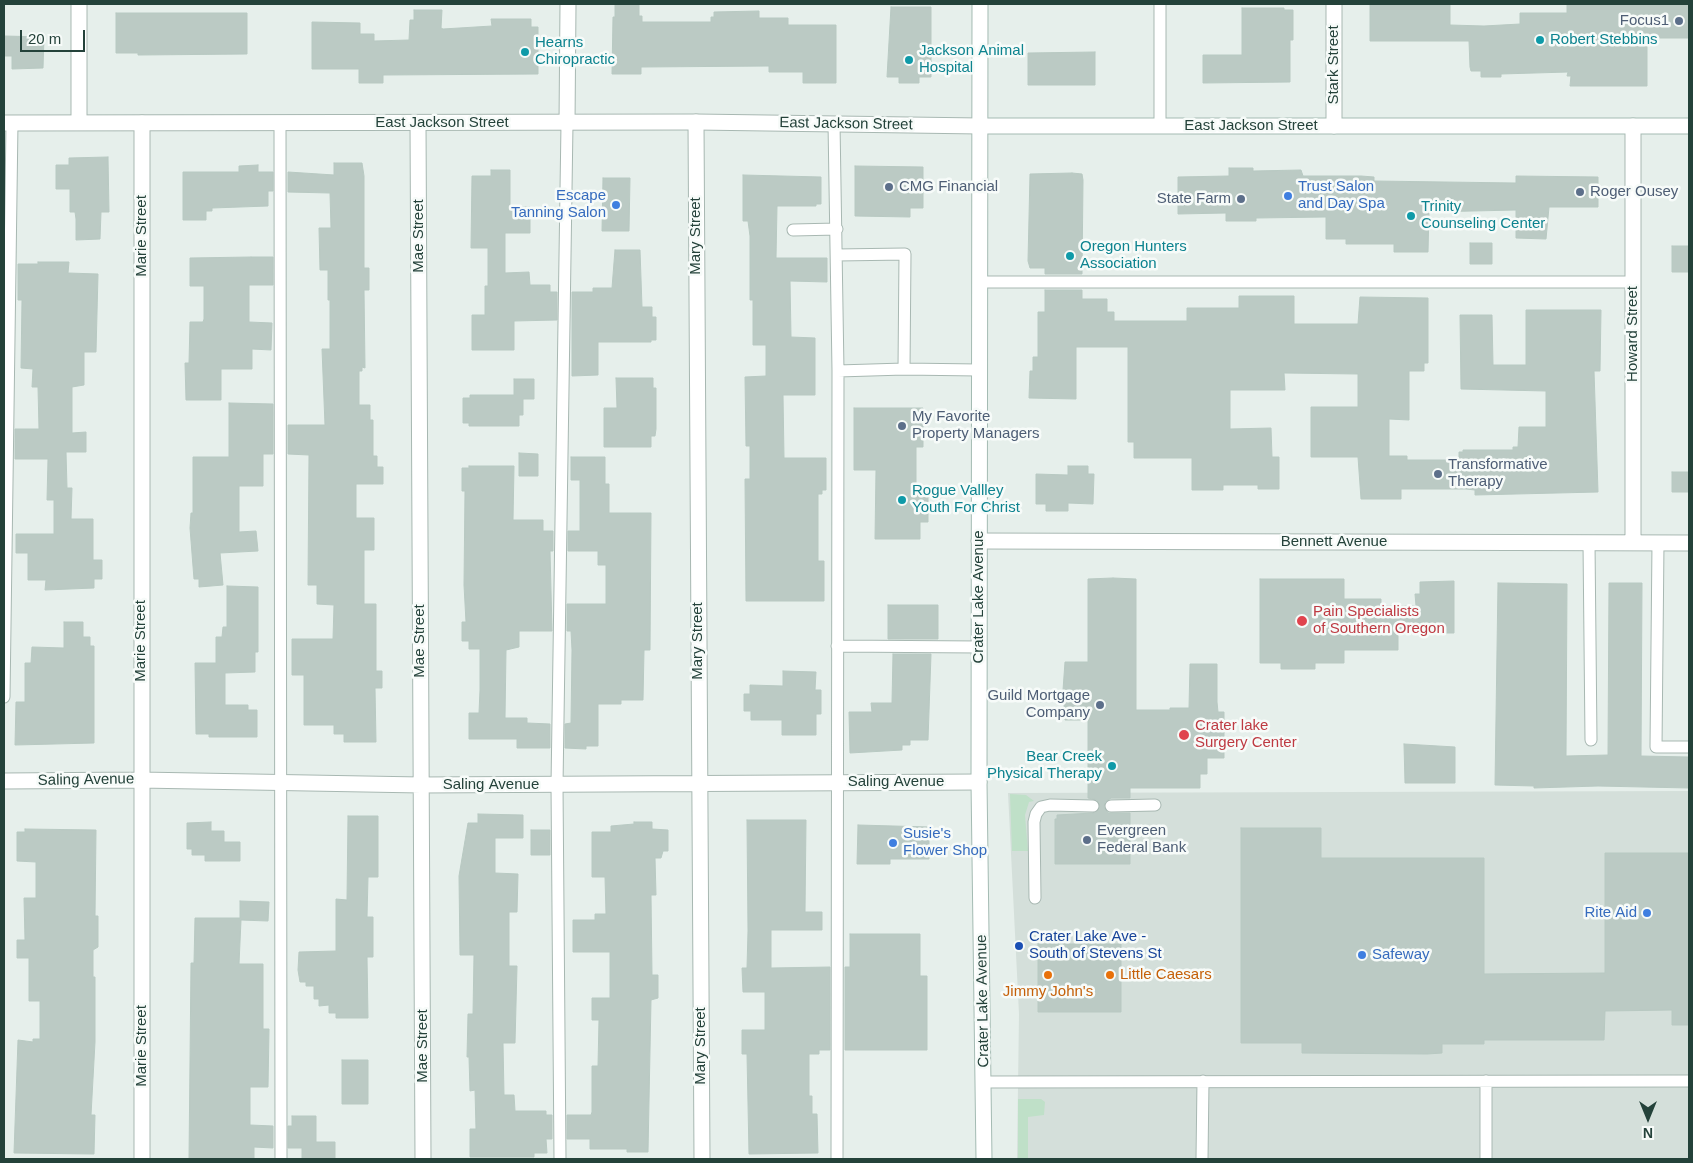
<!DOCTYPE html>
<style>
body{margin:0}
#map{position:relative;width:1693px;height:1163px;overflow:hidden;background:#e6efeb;font-family:Arial,sans-serif}
canvas{display:block}
.frame{position:absolute;inset:0;border:5px solid #24423a;pointer-events:none}
.north{position:absolute;left:1623px;top:1093px;width:50px;height:50px;-webkit-text-stroke:4px #f7fbf9;paint-order:stroke;rotate:180deg;font-size:14px;font-weight:700;line-height:20px;text-align:center;color:#24423a}
.north::after{content:'';display:block;margin:auto;width:18px;height:22px;background:#24423a;clip-path:polygon(50% 0,100% 100%,50% 72%,0 100%)}
.scale{position:absolute;left:20px;top:30px;width:65px;height:22px;box-sizing:border-box;border:2px solid #24423a;border-top:0;padding-left:6px;font-size:15px;line-height:18px;white-space:nowrap;color:#24423a;-webkit-text-stroke:4px #f7fbf9;paint-order:stroke}
</style>
<div id="map">
<canvas width="1693" height="1163"></canvas>
<div class="frame"></div>
<div class="north">N</div>
<div class="scale">20 m</div>
</div>
<script>
const c = document.querySelector('canvas').getContext('2d');
c.lineJoin = 'round';
function paint(path, color) {
  c.fillStyle = color;
  c.fill(path, 'evenodd');
}
function shape(rows) {
  const path = new Path2D();
  for (const r of rows) {
    path.moveTo(r[0], r[1]);
    for (let i = 2; i < r.length; i += 2) path.lineTo(r[i], r[i + 1]);
  }
  return path;
}
function stroke(path, color, width, dash) {
  c.strokeStyle = color;
  c.lineWidth = width;
  c.lineCap = dash ? 'butt' : 'round';
  c.setLineDash(dash || []);
  c.stroke(path);
}
function label(font, color, halo, rows, align = 'center') {
  c.font = font + ' Arial,sans-serif';
  c.lineWidth = 5;
  c.setLineDash([]);
  c.textBaseline = 'middle';
  c.strokeStyle = halo;
  c.fillStyle = color;
  for (const [text, x, y, turn = 0] of rows) {
    c.save();
    c.translate(x, y);
    c.rotate((+turn || 0) * Math.PI / 180);
    c.textAlign = isNaN(turn) ? turn : align;
    if (halo) c.strokeText(text, 0, 0);
    c.fillText(text, 0, 0);
    c.restore();
  }
}
paint(shape([
 [1689,791,1689,1159,1017,1159,1019,1014,1008,793]
]), '#d4dfda');
paint(shape([
 [1010,794,1026,795,1034,801,1029,802,1025,815,1028,851,1012,851],
 [1018,1099,1041,1099,1045,1102,1044,1115,1028,1117,1028,1159,1018,1159]
]), '#bfe0c8');
const building = shape([
 [615,4,639,4,639,16,642,16,642,22,711,22,711,17,714,17,714,12,759,11,759,18,788,18,788,25,836,25,836,83,803,83,803,72,769,72,769,66,641,67,641,74,612,74,613,17,615,17,615,4],
 [1370,4,1450,4,1450,25,1484,26,1520,24,1520,13,1567,13,1567,4,1689,4,1689,38,1647,38,1647,86,1570,86,1571,76,1567,76,1568,72,1501,74,1501,77,1481,77,1481,71,1471,71,1470,67,1469,41,1370,41,1370,4],
 [891,7,931,7,931,77,919,77,919,83,899,83,899,77,887,77,891,7],
 [1242,8,1284,8,1284,10,1293,10,1293,40,1290,40,1290,82,1203,83,1203,55,1242,55,1242,8],
 [414,10,442,10,441,28,443,29,492,26,491,19,531,19,531,27,538,27,538,74,383,75,383,83,359,83,359,69,312,69,312,22,360,23,360,34,374,34,374,41,409,40,410,20,414,20,414,10],
 [116,13,247,13,247,54,138,55,138,53,116,53,116,13],
 [4,36,44,37,43,68,12,69,12,56,4,56,4,36],
 [1095,52,1095,85,1028,85,1028,53,1095,52],
 [108,157,109,212,101,212,100,239,76,240,76,219,75,212,70,212,70,189,56,189,56,165,69,165,69,158,108,157],
 [334,163,362,163,364,176,364,268,369,268,369,290,364,290,365,368,362,367,362,371,359,371,359,405,370,405,370,420,373,420,373,456,377,456,377,467,383,467,383,484,356,484,356,518,374,518,374,550,364,550,364,604,376,604,376,671,382,671,382,688,375,688,376,742,344,742,344,734,334,734,334,725,304,725,304,675,292,675,292,639,333,639,334,605,317,604,317,585,308,585,309,455,288,454,288,425,325,425,322,349,330,349,330,300,328,300,328,270,320,270,319,228,331,228,330,193,288,192,288,172,334,175,334,163],
 [258,165,258,172,273,172,273,191,268,191,268,206,212,208,212,211,206,211,206,220,183,220,183,172,239,172,239,166,258,165],
 [855,166,923,167,923,208,910,208,910,217,855,216,855,166],
 [1229,168,1253,168,1253,171,1301,170,1303,176,1361,176,1374,177,1374,181,1516,183,1516,176,1598,177,1598,207,1549,207,1546,239,1516,238,1516,210,1429,212,1428,252,1394,252,1394,244,1346,244,1346,239,1326,239,1326,217,1256,218,1256,221,1226,221,1226,213,1178,214,1178,177,1229,176,1229,168],
 [491,170,510,170,510,207,530,207,530,233,505,233,505,273,529,272,530,285,550,285,550,292,557,292,557,320,514,321,514,350,472,350,472,315,485,315,485,286,488,286,488,248,471,248,472,176,491,176,491,170],
 [1072,173,1082,174,1083,180,1082,274,1045,274,1045,268,1030,268,1028,261,1030,174,1072,173],
 [743,175,821,177,821,204,816,204,816,206,777,206,776,258,827,258,827,282,790,281,791,337,815,338,815,395,783,395,784,458,826,458,826,490,822,490,822,494,818,494,818,561,824,561,824,601,746,601,745,479,750,479,750,446,746,446,745,377,766,376,766,345,753,345,753,300,750,300,750,236,748,221,743,221,743,175],
 [603,178,630,178,629,231,602,231,603,178],
 [1470,243,1492,243,1492,264,1470,264,1470,243],
 [1672,246,1689,246,1689,272,1672,272,1672,246],
 [615,250,640,250,642,307,652,307,652,317,656,317,656,340,651,340,651,342,598,342,598,375,572,376,572,292,593,292,593,288,612,288,615,250],
 [251,257,273,257,273,285,249,285,249,322,272,323,271,350,252,349,252,369,221,369,221,400,186,400,185,363,189,363,190,322,203,322,204,319,204,286,190,286,190,258,251,257],
 [38,262,69,262,68,273,98,274,96,352,84,352,84,385,72,387,72,433,86,432,86,452,66,452,67,488,72,488,71,519,93,519,93,560,102,560,102,579,94,579,94,588,45,590,46,580,28,580,28,553,16,553,16,534,54,534,54,500,47,500,48,459,15,459,15,429,39,429,38,387,32,387,33,369,21,368,22,300,18,300,18,264,38,264,38,262],
 [1045,290,1082,290,1082,299,1107,299,1107,312,1114,312,1114,321,1187,321,1187,308,1239,308,1239,296,1294,296,1294,324,1358,324,1360,297,1428,298,1428,363,1424,363,1424,371,1409,371,1409,420,1389,419,1389,456,1407,456,1407,460,1459,460,1459,452,1463,452,1463,450,1513,450,1513,447,1518,447,1519,427,1546,427,1546,391,1461,389,1460,315,1492,315,1493,365,1526,365,1526,310,1601,310,1600,371,1594,371,1598,492,1475,495,1475,490,1466,489,1401,489,1401,499,1361,499,1358,457,1311,457,1311,407,1358,407,1358,374,1284,373,1285,390,1230,390,1230,429,1271,428,1272,457,1279,457,1279,489,1258,489,1258,485,1223,485,1223,490,1192,490,1192,458,1134,458,1134,442,1128,442,1128,347,1076,347,1076,399,1029,398,1030,371,1033,371,1033,357,1038,357,1038,312,1045,312,1045,290],
 [616,378,653,378,653,388,656,388,656,429,655,436,651,436,651,447,604,447,604,408,617,408,616,378],
 [514,379,534,379,534,399,523,399,523,415,519,415,519,426,469,426,469,423,463,423,463,398,470,398,470,395,514,395,514,379],
 [229,403,273,404,273,454,263,454,263,486,239,486,239,532,256,531,258,551,220,553,223,585,199,587,199,579,194,579,190,528,191,513,193,513,193,457,229,457,229,403],
 [854,408,923,408,923,447,916,447,916,491,928,491,928,522,920,522,920,539,875,539,876,470,854,470,854,408],
 [519,453,538,454,538,476,519,476,519,453],
 [571,457,605,457,605,484,609,484,609,513,651,513,650,650,644,650,643,700,621,700,621,704,598,704,598,746,586,746,586,749,565,748,565,724,571,723,572,650,571,631,567,631,567,604,606,604,606,565,598,565,598,551,568,551,568,531,580,531,580,480,571,480,571,457],
 [469,466,514,466,513,520,543,520,543,531,553,531,553,551,550,551,552,631,519,631,519,647,506,650,505,718,527,718,527,723,550,724,550,748,517,748,517,739,469,739,469,713,479,713,480,690,480,649,469,649,469,641,462,641,462,622,466,622,464,585,465,491,462,491,462,468,469,468,469,466],
 [1068,466,1088,466,1088,474,1094,474,1093,504,1068,503,1068,511,1046,511,1046,504,1036,504,1036,474,1068,475,1068,466],
 [1672,472,1689,472,1689,492,1672,492,1672,472],
 [1113,578,1136,579,1136,710,1170,710,1170,708,1189,708,1190,664,1217,664,1217,702,1218,712,1224,712,1224,758,1207,758,1207,774,1200,774,1200,788,1130,788,1130,798,1111,798,1105,802,1104,807,1108,813,1130,813,1130,864,1055,864,1055,819,1057,819,1057,815,1093,813,1100,807,1097,800,1088,798,1088,720,1065,720,1063,690,1065,662,1088,662,1088,579,1113,578],
 [1260,579,1344,579,1344,599,1381,599,1381,606,1416,606,1415,594,1420,594,1420,582,1454,581,1454,633,1398,633,1398,650,1344,650,1344,663,1315,663,1315,669,1281,669,1281,663,1260,663,1260,579],
 [1498,583,1567,584,1566,756,1608,755,1609,583,1642,583,1641,756,1689,757,1689,788,1598,786,1534,788,1534,786,1495,785,1498,583],
 [227,586,258,587,258,652,255,652,255,672,225,673,225,705,248,705,248,710,257,710,257,737,209,737,209,734,196,734,195,663,216,663,216,637,222,637,223,627,227,627,227,586],
 [888,605,938,605,938,639,888,639,888,605],
 [64,622,83,622,83,637,90,637,90,646,94,646,94,743,15,745,16,702,25,702,25,663,31,663,32,647,64,648,64,622],
 [893,654,931,654,928,740,910,740,910,745,902,745,902,750,850,753,849,712,872,712,871,703,892,703,893,654],
 [783,671,816,672,815,690,821,690,821,714,816,714,816,735,782,735,782,720,751,720,751,711,744,711,744,694,750,694,750,685,783,686,783,671],
 [1404,744,1455,747,1455,783,1405,783,1404,744],
 [478,814,523,815,523,838,495,838,495,873,518,874,517,912,509,912,509,966,517,966,515,1043,503,1043,504,1095,514,1095,515,1111,546,1111,546,1115,552,1115,552,1139,546,1139,547,1153,534,1153,534,1157,470,1157,470,1129,476,1129,475,1090,470,1091,469,1057,467,1057,468,1014,473,1014,474,955,460,955,459,876,468,823,478,823,478,814],
 [348,816,378,816,378,877,368,877,367,917,373,917,373,957,367,957,368,1018,336,1018,336,1013,329,1013,329,1005,319,1006,319,999,314,999,314,986,306,986,306,982,300,982,298,970,299,952,336,951,336,899,347,900,348,816],
 [747,820,806,820,805,912,822,912,822,930,771,930,771,968,830,967,830,1050,819,1050,819,1054,809,1054,809,1096,812,1096,812,1114,817,1114,818,1153,749,1154,747,1054,742,1054,742,1030,765,1030,765,992,743,992,742,968,747,968,748,931,747,820],
 [211,822,211,831,224,831,224,842,240,842,240,861,205,861,205,855,192,855,192,849,187,849,187,823,211,822],
 [634,822,652,822,652,829,668,830,668,851,663,851,661,858,655,858,656,895,651,895,652,975,658,975,658,998,651,1000,648,1152,627,1152,627,1149,590,1149,590,1139,567,1139,567,1115,591,1115,592,1112,592,1066,598,1066,599,1020,592,1020,592,998,610,998,610,952,573,952,573,920,595,920,595,914,606,914,605,877,592,877,592,832,611,832,611,826,634,824,634,822],
 [858,825,929,827,929,859,890,859,890,864,857,864,858,825],
 [1241,828,1321,828,1321,858,1484,858,1484,974,1605,973,1605,853,1689,853,1689,1025,1672,1025,1672,1010,1605,1011,1604,1040,1484,1040,1484,1044,1442,1044,1442,1053,1427,1054,1302,1053,1302,1043,1241,1043,1241,828],
 [25,829,96,830,95,916,98,916,98,947,93,950,93,977,95,977,95,1042,91,1115,95,1115,94,1154,14,1153,18,1040,33,1042,33,1039,40,1039,40,1001,29,1001,29,958,17,958,17,940,25,940,24,898,36,898,36,862,17,861,17,832,25,832,25,829],
 [531,830,550,830,550,855,531,855,531,830],
 [240,901,269,902,268,921,241,920,239,964,263,964,263,1029,269,1029,268,1087,250,1087,250,1125,273,1126,273,1148,254,1147,254,1159,189,1159,191,963,194,963,195,918,240,918,240,901],
 [850,934,920,934,920,976,927,976,927,1050,845,1050,845,967,850,967,850,934],
 [1038,944,1121,944,1121,1012,1038,1012,1038,944],
 [342,1060,368,1060,368,1104,342,1104,342,1060],
 [292,1116,316,1116,316,1142,335,1142,335,1159,302,1159,302,1148,288,1148,288,1126,292,1126,292,1116]
]);
paint(building, '#bbcac4');
stroke(building, '#b8c9c2', 1);
const service = shape([
 [1160,4,1160,126],
 [280,122,281,1159],
 [834,123,838,371,837,1159],
 [793,230,837,229],
 [837,255,905,254,904,369,978,370],
 [980,282,1633,282],
 [838,371,904,369],
 [1589,543,1591,740],
 [1658,543,1656,747,1689,747],
 [837,646,979,647],
 [4,697,12,123],
 [1111,806,1155,805],
 [1035,898,1034,822,1036,814,1041,807,1050,805,1093,806],
 [1486,1081,1486,1159],
 [984,1082,1689,1081],
 [560,1159,557,785,567,124],
 [1202,1159,1203,1081]
]);
const minor = shape([
 [79,4,79,122],
 [696,122,702,1159],
 [142,123,142,1159],
 [418,123,423,1159],
 [567,124,568,4],
 [1334,126,1334,4],
 [979,541,1689,543],
 [1633,543,1633,126],
 [4,781,140,780,421,785,979,782]
]);
const tertiary = shape([
 [4,123,696,122,980,126]
]);
const secondary = shape([
 [980,4,979,782,984,1159],
 [980,126,1689,126]
]);
stroke(service, '#a8b8b2', 13);
stroke(minor, '#a8b8b2', 17);
stroke(tertiary, '#a8b8b2', 17);
stroke(secondary, '#a4bbb3', 17);
stroke(service, '#fff', 11);
stroke(minor, '#fff', 15);
stroke(tertiary, '#fff', 15);
stroke(secondary, '#fff', 15);
for (const [x, y, r, color] of [
 [1679,21,5,"#5c6f8a"],
 [1540,40,5,"#0f9aa8"],
 [525,52,5,"#0f9aa8"],
 [909,60,5,"#0f9aa8"],
 [889,187,5,"#5c6f8a"],
 [1580,192,5,"#5c6f8a"],
 [1288,196,5,"#3f7fe0"],
 [1241,199,5,"#5c6f8a"],
 [616,205,5,"#3f7fe0"],
 [1411,216,5,"#0f9aa8"],
 [1070,256,5,"#0f9aa8"],
 [902,426,5,"#5c6f8a"],
 [1438,474,5,"#5c6f8a"],
 [902,500,5,"#0f9aa8"],
 [1302,621,6,"#e0444e"],
 [1100,705,5,"#5c6f8a"],
 [1184,735,6,"#e0444e"],
 [1112,766,5,"#0f9aa8"],
 [1087,840,5,"#5c6f8a"],
 [893,843,5,"#3f7fe0"],
 [1647,913,5,"#3f7fe0"],
 [1019,946,5,"#1a4fb4"],
 [1362,955,5,"#3f7fe0"],
 [1048,975,5,"#e8710a"],
 [1110,975,5,"#e8710a"]
]) {
  const dot = new Path2D();
  dot.arc(x, y, r, 0, 2 * Math.PI);
  c.fillStyle = color;
  c.fill(dot);
  stroke(dot, '#f7fbf9', 2);
}
label('15px', '#4e5e75', '#f7fbf9', [
 ["Focus1",1669,21,"right"],
 ["CMG Financial",899,187],
 ["Roger Ousey",1590,192],
 ["State Farm",1231,199,"right"],
 ["My Favorite",912,417],
 ["Property Managers",912,434],
 ["Transformative",1448,465],
 ["Therapy",1448,482],
 ["Guild Mortgage",1090,696,"right"],
 ["Company",1090,713,"right"],
 ["Evergreen",1097,831],
 ["Federal Bank",1097,848]
], 'left');
label('15px', '#0d838f', '#f7fbf9', [
 ["Robert Stebbins",1550,40],
 ["Hearns",535,43],
 ["Chiropractic",535,60],
 ["Jackson Animal",919,51],
 ["Hospital",919,68],
 ["Trinity",1421,207],
 ["Counseling Center",1421,224],
 ["Oregon Hunters",1080,247],
 ["Association",1080,264],
 ["Rogue Vallley",912,491],
 ["Youth For Christ",912,508],
 ["Bear Creek",1102,757,"right"],
 ["Physical Therapy",1102,774,"right"]
], 'left');
label('15px', '#24423a', '#f7fbf9', [
 ["Stark Street",1334,65,-90],
 ["East Jackson Street",442,123],
 ["East Jackson Street",846,124,1],
 ["East Jackson Street",1251,126],
 ["Marie Street",142,236,-90],
 ["Mae Street",419,236,-90],
 ["Mary Street",696,236,-90],
 ["Howard Street",1633,334,-90],
 ["Bennett Avenue",1334,542],
 ["Crater Lake Avenue",979,597,-90],
 ["Marie Street",141,641,-90],
 ["Mae Street",420,641,-90],
 ["Mary Street",698,641,-90],
 ["Saling Avenue",86,780,-1],
 ["Saling Avenue",896,782],
 ["Saling Avenue",491,785],
 ["Crater Lake Avenue",983,1001,-91],
 ["Marie Street",142,1046,-90],
 ["Mae Street",423,1046,-90],
 ["Mary Street",701,1046,-90]
]);
label('15px', '#366cbe', '#f7fbf9', [
 ["Trust Salon",1298,187],
 ["and Day Spa",1298,204],
 ["Escape",606,196,"right"],
 ["Tanning Salon",606,213,"right"],
 ["Susie's",903,834],
 ["Flower Shop",903,851],
 ["Rite Aid",1637,913,"right"],
 ["Safeway",1372,955]
], 'left');
label('15px', '#be3a42', '#f7fbf9', [
 ["Pain Specialists",1313,612],
 ["of Southern Oregon",1313,629],
 ["Crater lake",1195,726],
 ["Surgery Center",1195,743]
], 'left');
label('15px', '#164399', '#f7fbf9', [
 ["Crater Lake Ave -",1029,937],
 ["South of Stevens St",1029,954]
], 'left');
label('15px', '#c56008', '#f7fbf9', [
 ["Little Caesars",1120,975],
 ["Jimmy John's",1048,992,"center"]
], 'left');
</script>
